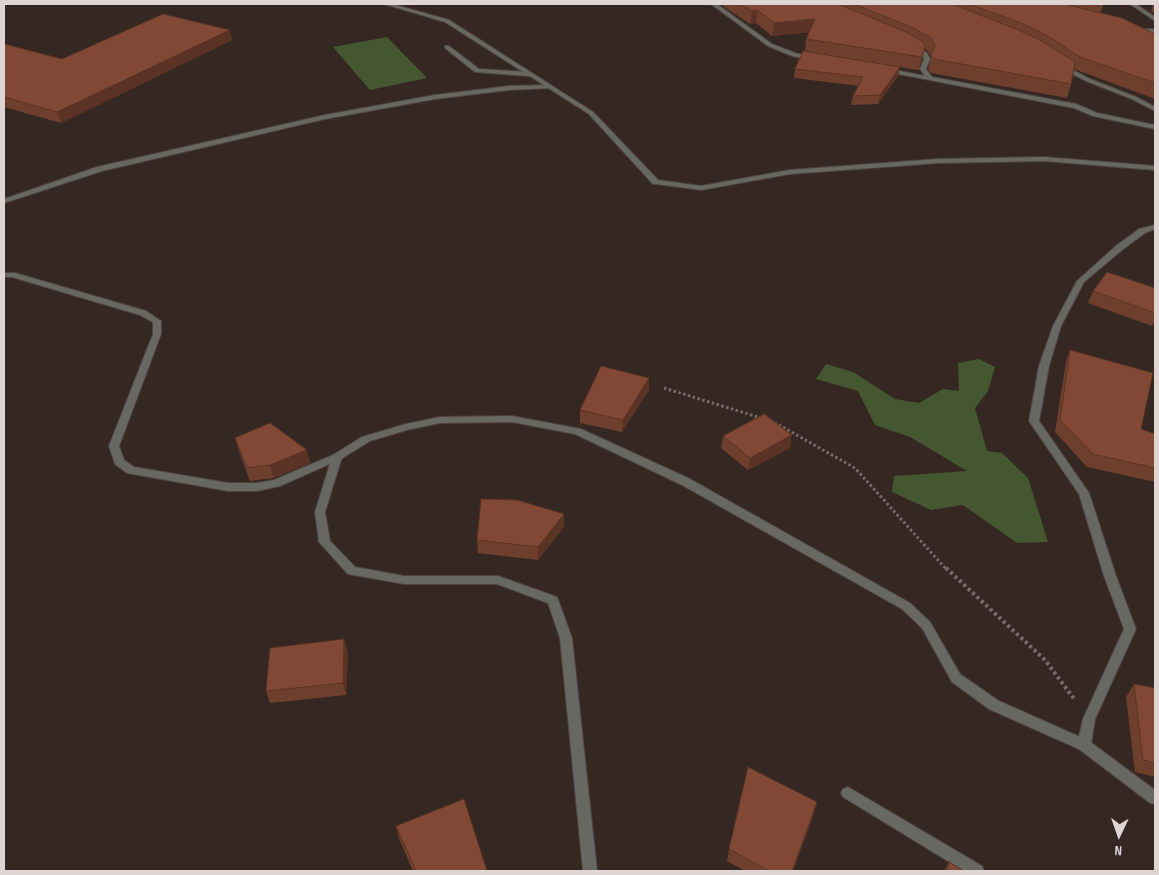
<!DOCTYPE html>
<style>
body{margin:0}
#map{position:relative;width:1159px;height:875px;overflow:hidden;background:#352823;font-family:"Sofia Sans Condensed",sans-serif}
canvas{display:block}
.frame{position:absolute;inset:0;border:5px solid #dfd6d3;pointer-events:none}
.north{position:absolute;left:1094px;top:810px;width:50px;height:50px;-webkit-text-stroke:4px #352823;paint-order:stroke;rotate:183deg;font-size:14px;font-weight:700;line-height:20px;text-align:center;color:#dfd6d3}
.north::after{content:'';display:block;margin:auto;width:18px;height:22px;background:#dfd6d3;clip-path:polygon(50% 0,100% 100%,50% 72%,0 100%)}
</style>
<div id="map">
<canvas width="1159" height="875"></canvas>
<div class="frame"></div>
<div class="north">N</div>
</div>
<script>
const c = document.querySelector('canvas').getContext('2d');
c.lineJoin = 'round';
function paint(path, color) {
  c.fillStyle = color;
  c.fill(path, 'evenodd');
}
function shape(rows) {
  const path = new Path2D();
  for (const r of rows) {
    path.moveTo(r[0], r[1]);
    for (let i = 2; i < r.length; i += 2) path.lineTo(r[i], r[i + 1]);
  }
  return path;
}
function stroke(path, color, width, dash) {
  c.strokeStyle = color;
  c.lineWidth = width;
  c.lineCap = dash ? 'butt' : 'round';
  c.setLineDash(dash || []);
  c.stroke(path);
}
paint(shape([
 [387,37,427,78,370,90,333,47],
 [979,359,995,367,988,391,975,408,987,451,1002,453,1028,478,1048,542,1017,543,963,505,931,510,892,492,894,476,967,471,910,437,875,425,858,391,816,379,826,364,853,372,895,399,919,403,943,389,959,391,958,363]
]), '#455731');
const lane = shape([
 [711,4,717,4,772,44,795,53,815,58,812,60,792,56,768,46,711,4],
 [1134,29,1155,29,1155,33,1136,32,1133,30,1134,29],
 [911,45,915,45,927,53,930,59,926,69,932,77,1076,104,1097,113,1155,125,1155,129,1093,116,1074,108,883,71,882,70,885,68,925,76,920,69,924,59,922,54,911,47,911,45],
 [445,46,449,46,479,69,528,72,531,74,528,76,475,72,445,48,445,46],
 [549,85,551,86,551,88,509,90,435,99,325,119,102,171,4,203,4,199,97,167,325,115,435,95,509,86,549,85],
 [1155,225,1155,229,1145,233,1122,250,1084,282,1061,326,1049,366,1039,421,1089,493,1116,576,1136,629,1095,719,1091,745,1089,749,1084,751,1079,749,1077,745,1083,719,1124,629,1104,576,1079,494,1029,421,1039,366,1053,326,1077,281,1116,246,1139,229,1155,225],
 [337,454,342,457,325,512,330,541,355,567,404,576,498,576,557,597,572,638,597,871,583,871,560,638,548,603,497,584,404,584,348,574,319,542,315,512,332,457,337,454],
 [848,787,982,866,984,871,964,871,843,797,841,793,843,789,848,787]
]);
const street = shape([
 [384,4,392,4,449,20,593,112,658,180,701,186,790,170,938,159,1044,157,1155,166,1155,170,1044,161,938,163,790,174,701,190,656,184,653,184,589,114,445,22,384,4],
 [1130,4,1136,4,1155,17,1155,21,1130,4],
 [1063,65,1090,79,1136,97,1155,107,1155,111,1132,99,1086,81,1061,68,1060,67,1063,65],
 [4,273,15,273,146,311,161,321,161,334,119,446,124,460,134,467,228,483,257,483,274,480,333,455,362,437,406,424,440,417,512,416,581,429,690,479,910,603,930,622,960,674,999,701,1089,741,1155,790,1155,804,1150,803,1079,749,989,709,952,682,922,628,902,609,682,485,575,434,512,422,440,423,407,430,370,441,341,459,280,486,257,491,228,491,127,473,115,464,109,446,153,334,153,322,140,315,12,277,4,277,4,273]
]);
stroke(lane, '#50443f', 2);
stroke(street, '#50443f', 2);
stroke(shape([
 [664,388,761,418],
 [770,420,855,468,947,570]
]), '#776c68', 3, [2.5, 2.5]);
stroke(shape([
 [946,568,1045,660,1075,700]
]), '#776c68', 4, [3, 3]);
paint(lane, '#686862');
paint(street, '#686862');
paint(shape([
 [720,4,1104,4,1100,13,1155,34,1155,99,1074,69,1071,84,1067,98,931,73,928,69,931,57,927,50,924,49,919,70,899,67,898,76,878,104,851,105,853,96,859,86,794,78,795,69,805,51,806,39,809,32,772,36,756,23,750,24],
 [1153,4,1155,4,1155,13,1151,12],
 [232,40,61,123,4,107,4,44,62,59],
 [1155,288,1155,322,1152,326,1088,303,1093,291],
 [1070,350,1141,429,1155,434,1155,482,1087,467,1055,432,1066,362],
 [649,390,622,432,580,423,580,410],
 [723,436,790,448,748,470,721,448],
 [235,438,310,463,273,478,250,481,239,451],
 [564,527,538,560,478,553,477,540],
 [348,652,346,695,270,703,266,691],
 [1134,684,1155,688,1155,777,1135,772,1126,697],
 [814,814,793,871,745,871,727,861,729,849],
 [396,826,487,871,413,871,399,838],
 [949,862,964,871,944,871]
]), '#6f3f2e');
paint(shape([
 [757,10,756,23,750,24,752,11],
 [815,19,813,32,772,36,774,23],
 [230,30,232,40,61,123,57,112],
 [900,67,898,76,878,104,880,95],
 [649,378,649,390,622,432,623,420],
 [792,435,790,448,748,470,750,458],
 [307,450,310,463,273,478,270,465],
 [564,514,564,527,538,560,538,547],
 [344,639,348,652,346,695,343,683],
 [817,802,814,814,793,871,792,871]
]), '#5a3325');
const building = shape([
 [741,4,838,4,906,32,923,42,925,46,922,57,806,39,815,19,774,23,757,10,752,11,741,4],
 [854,4,952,4,1016,29,1040,40,1075,62,1071,84,934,59,931,55,935,45,930,37,911,27,854,4],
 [969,4,1064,4,1122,18,1155,34,1155,83,1080,57,1046,35,1021,23,969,4],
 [1090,4,1103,4,1102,7,1090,4],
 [163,14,230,30,57,112,4,97,4,44,62,59,163,14],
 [803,51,900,67,880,95,853,96,863,77,795,69,803,51],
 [1107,272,1155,288,1155,313,1093,291,1107,272],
 [1070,350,1153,373,1141,429,1155,434,1155,468,1093,454,1060,420,1070,350],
 [601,366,649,378,623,420,580,410,601,366],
 [764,414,792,435,750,458,723,436,764,414],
 [270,423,307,450,270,465,247,468,235,438,270,423],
 [481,499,517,500,564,514,538,547,477,540,481,499],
 [344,639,343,683,266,691,270,648,344,639],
 [1134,684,1155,688,1155,763,1143,760,1134,684],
 [748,767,817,802,792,871,769,871,729,849,748,767],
 [464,799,487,871,416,871,396,826,464,799],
 [949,862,964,871,947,871,949,862]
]);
paint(building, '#814935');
stroke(building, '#5a3325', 1);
</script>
